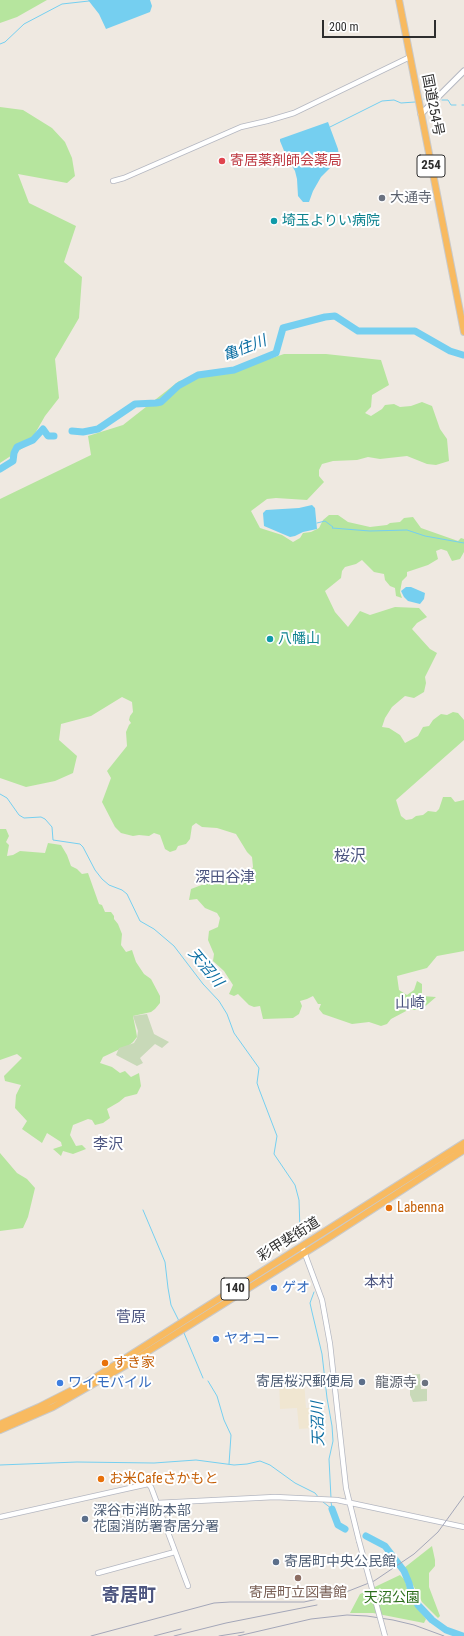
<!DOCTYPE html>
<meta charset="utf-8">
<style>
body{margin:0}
#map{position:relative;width:464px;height:1636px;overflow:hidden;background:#efe9e1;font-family:"Roboto Condensed",sans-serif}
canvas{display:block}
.scale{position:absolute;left:322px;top:20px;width:114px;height:18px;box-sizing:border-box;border:2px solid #2e2e2e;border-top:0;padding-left:5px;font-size:12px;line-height:14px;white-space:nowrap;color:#2e2e2e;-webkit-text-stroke:3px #fff;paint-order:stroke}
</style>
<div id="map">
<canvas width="464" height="1636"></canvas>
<div class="scale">200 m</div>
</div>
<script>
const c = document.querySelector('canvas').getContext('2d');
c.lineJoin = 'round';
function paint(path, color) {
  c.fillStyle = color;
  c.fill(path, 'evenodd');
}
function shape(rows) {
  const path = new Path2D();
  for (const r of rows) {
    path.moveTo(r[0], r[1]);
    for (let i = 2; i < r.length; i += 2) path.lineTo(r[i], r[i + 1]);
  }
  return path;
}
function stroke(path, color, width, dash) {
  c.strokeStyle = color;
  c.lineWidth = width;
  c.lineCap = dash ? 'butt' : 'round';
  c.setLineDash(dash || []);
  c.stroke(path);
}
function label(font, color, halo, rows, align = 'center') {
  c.font = font + ' "Roboto Condensed","Noto Sans JP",sans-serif';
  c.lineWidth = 4;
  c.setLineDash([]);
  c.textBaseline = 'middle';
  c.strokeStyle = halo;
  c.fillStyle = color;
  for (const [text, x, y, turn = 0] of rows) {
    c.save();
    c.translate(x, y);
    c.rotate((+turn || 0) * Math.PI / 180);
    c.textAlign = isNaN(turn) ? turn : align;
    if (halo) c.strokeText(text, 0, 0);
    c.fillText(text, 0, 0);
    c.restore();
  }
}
paint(shape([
 [279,1378,304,1380,306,1408,322,1407,324,1427,299,1429,297,1408,280,1409]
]), '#f0e6d1');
paint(shape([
 [0,0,47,0,17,17,0,23],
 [0,107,23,110,52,128,65,142,72,158,75,176,67,183,18,174,29,203,76,226,64,262,82,277,79,318,55,359,59,398,45,416,29,444,0,463],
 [284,354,326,354,381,360,389,385,372,395,371,407,365,413,371,416,382,409,385,405,394,404,400,407,411,406,422,402,432,406,440,429,447,439,449,461,436,465,427,464,407,456,380,459,368,457,357,460,333,461,322,464,319,470,319,476,324,482,307,500,276,498,267,499,251,511,260,528,282,535,293,542,300,538,303,533,311,532,319,528,323,520,329,515,338,515,348,522,370,527,387,525,390,523,400,522,404,518,413,517,421,528,458,541,461,538,464,539,464,552,460,559,452,561,447,551,441,549,436,551,438,559,428,565,407,572,407,576,402,581,400,592,402,598,396,596,395,588,390,586,385,580,384,574,374,572,362,560,356,564,345,567,342,571,341,578,325,591,335,612,348,627,360,611,370,615,395,607,419,608,427,617,417,623,412,629,430,649,437,653,425,677,426,683,424,692,414,698,405,696,392,707,385,718,382,727,389,728,400,735,405,743,418,736,423,727,429,726,433,720,441,714,447,715,453,712,458,713,464,720,464,740,396,800,401,816,406,820,412,819,416,816,423,815,428,811,436,812,439,809,443,797,451,797,455,802,464,800,464,951,437,956,427,968,397,976,399,990,407,995,414,990,417,981,422,984,422,996,436,997,421,1010,408,1010,391,1019,387,1024,381,1026,369,1022,352,1024,323,1014,319,1009,321,1004,318,1004,313,996,307,999,300,1001,302,1006,299,1014,293,1018,263,1019,260,1006,254,1007,249,1005,238,994,234,996,229,994,233,985,224,971,213,961,214,954,208,940,209,931,218,927,220,918,217,913,205,908,197,899,189,900,191,889,212,881,225,874,243,875,250,874,253,867,252,857,247,852,236,834,217,828,202,827,196,823,192,826,190,839,186,844,178,846,176,850,170,852,165,849,160,835,154,833,149,836,139,835,133,836,121,833,115,827,102,802,111,778,107,771,127,746,126,732,129,725,131,723,129,720,130,716,133,712,132,702,122,697,91,716,61,724,59,740,77,756,73,773,55,781,26,787,0,778,0,499,91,455,88,436,123,425,179,381,236,370],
 [0,829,6,829,9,836,6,842,9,845,7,856,13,855,20,851,45,853,48,843,61,845,67,855,71,866,77,869,82,874,88,873,99,904,102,905,105,912,111,912,114,916,114,919,118,924,122,934,121,945,126,952,132,950,136,962,144,974,151,979,160,996,160,1003,155,1009,151,1012,133,1016,136,1031,137,1037,133,1042,127,1047,120,1049,103,1057,100,1063,112,1067,120,1073,125,1071,131,1077,139,1073,141,1086,137,1094,125,1097,119,1102,107,1109,110,1118,103,1123,95,1125,92,1120,88,1119,73,1125,70,1135,76,1146,82,1145,86,1149,73,1154,63,1151,61,1156,53,1149,62,1146,61,1142,47,1133,42,1143,22,1129,27,1121,15,1108,16,1095,21,1085,5,1081,4,1076,22,1058,17,1054,0,1060],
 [0,1153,17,1173,27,1179,35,1188,28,1217,23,1228,0,1231],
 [432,1546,435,1560,435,1566,429,1573,429,1587,440,1616,438,1618,422,1602,404,1568],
 [400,1575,405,1580,409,1597,426,1619,424,1623,373,1613,350,1613,360,1594]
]), '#b6e59e');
paint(shape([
 [147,1014,154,1034,169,1042,162,1048,155,1044,140,1058,143,1063,137,1066,116,1055,119,1048,134,1043,137,1038,138,1031,133,1016],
 [420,1374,421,1389,427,1389,427,1401,413,1402,410,1395,410,1375]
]), '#c8d9b8');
paint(shape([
 [88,0,150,0,152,6,150,12,106,29,99,14],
 [328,122,338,149,339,157,338,160,321,177,313,191,309,202,303,202,298,196,297,179,295,171,287,158,280,141,280,139],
 [312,505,315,508,317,529,303,532,295,536,290,537,264,526,263,513,266,510,299,508],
 [406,587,411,587,425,593,424,599,420,604,408,601,404,597,401,591]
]), '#75cff0');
stroke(shape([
 [0,44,5,42,24,24,62,4,89,1],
 [424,99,432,97],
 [442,100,448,100,451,105,456,105],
 [462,105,464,105],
 [330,127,382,101,394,100,401,103,415,102],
 [317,523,325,521,333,527,332,528,370,531,407,530,425,536,464,543],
 [0,794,7,798,19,815,24,818,41,817,45,819,52,827,53,840,80,844,83,847,95,870,102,879,109,885,122,890,127,894,140,921,154,929,174,946,203,984,219,1001,227,1014,234,1033,259,1068,257,1083,259,1089,277,1136,274,1154,295,1185,299,1200,300,1230],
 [143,1210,165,1262,168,1288,171,1305,179,1321],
 [314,1292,310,1303,312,1312,322,1354,327,1398,332,1426,333,1441,329,1459,331,1498],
 [184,1333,203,1378],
 [208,1381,217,1396,224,1420,231,1435,229,1464],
 [0,1465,77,1462,154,1463,196,1460,234,1465,247,1464,260,1461,270,1465,295,1483,315,1493,319,1498],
 [323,1502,332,1509],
 [331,1502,332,1508]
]), '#75cff0', 1);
stroke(shape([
 [72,431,83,432,98,429,135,404,156,403,161,402,178,386,198,375,234,370,276,353,283,328,325,317,335,316,358,331,415,331,450,351,463,355],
 [0,469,13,461,14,453,17,447,33,440,43,429,48,436,54,436],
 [332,1509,338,1525,345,1529],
 [366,1536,385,1546,404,1571,409,1583,412,1595,418,1605,432,1620,446,1630,463,1636]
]), '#75cff0', 7);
const tertiary = shape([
 [113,181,124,178,241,127,267,121,294,113,410,57],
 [302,1246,322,1300,330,1344,346,1488,359,1541],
 [157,1503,275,1497,337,1500,464,1527],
 [0,1517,148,1484,151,1487,188,1586],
 [98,1573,175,1552]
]);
const secondary = shape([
 [421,114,464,71]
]);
const trunk = shape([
 [399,0,464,332],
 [0,1424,39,1407,88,1382,464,1143],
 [0,1430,53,1407,123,1367,325,1240,464,1150]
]);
stroke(tertiary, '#b4b7c1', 6);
stroke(secondary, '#b4b7c1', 7);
stroke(trunk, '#c9c9c9', 8);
stroke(tertiary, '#fff', 4.5);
stroke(secondary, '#fff', 5);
stroke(trunk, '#f8ba60', 6);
stroke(shape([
 [91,1636,214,1603,230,1602,304,1602,341,1594,374,1581,414,1554,438,1532,464,1496],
 [154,1636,181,1629],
 [174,1636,226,1623,317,1605],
 [219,1636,244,1632],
 [238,1636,311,1619,347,1615,367,1616,393,1620,414,1625,444,1636]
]), '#a3a6b8', 1);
const tertiaryBridge = shape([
 [359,1541,385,1636]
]);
stroke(tertiaryBridge, '#b4b7c1', 6, []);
stroke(tertiaryBridge, '#fff', 4.5);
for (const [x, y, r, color] of [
 [222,161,4,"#e0444e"],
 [382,198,4,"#6b7280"],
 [274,221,4,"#0f9aa8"],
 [270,639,4,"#0f9aa8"],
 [389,1208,4,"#e8710a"],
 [274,1288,4,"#3f7fe0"],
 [216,1339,4,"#3f7fe0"],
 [105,1363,4,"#e8710a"],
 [362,1382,4,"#5c6f8a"],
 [60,1383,4,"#3f7fe0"],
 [425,1383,4,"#6b7280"],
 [101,1479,4,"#e8710a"],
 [85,1519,4,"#5c6f8a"],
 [276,1562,4,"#5c6f8a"],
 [298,1578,4,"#8d6e63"]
]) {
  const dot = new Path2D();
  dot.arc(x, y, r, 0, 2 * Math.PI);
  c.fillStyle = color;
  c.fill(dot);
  stroke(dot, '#fff', 1.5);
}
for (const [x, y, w] of [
 [431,166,28],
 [235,1289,28]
]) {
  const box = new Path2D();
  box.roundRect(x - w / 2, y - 11, w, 22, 3);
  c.fillStyle = '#fff';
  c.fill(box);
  stroke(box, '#2e2e2e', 1);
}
label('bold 13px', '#2e2e2e', null, [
 ["254",431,166],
 ["140",235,1289]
]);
label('14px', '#2e2e2e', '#fff', [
 ["国道254号",432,105,79],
 ["彩甲斐街道",289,1240,-32]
]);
label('14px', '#be3a42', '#fff', [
 ["寄居薬剤師会薬局",230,161]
], 'left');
label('14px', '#5b616d', '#fff', [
 ["大通寺",390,198],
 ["龍源寺",417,1383,"right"]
], 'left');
label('14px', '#0d838f', '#fff', [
 ["埼玉よりい病院",282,221],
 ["八幡山",278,639]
], 'left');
label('14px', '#c56008', '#fff', [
 ["Labenna",397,1208],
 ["すき家",113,1363],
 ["お米Cafeさかもと",109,1479]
], 'left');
label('14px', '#366cbe', '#fff', [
 ["ゲオ",282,1288],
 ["ヤオコー",224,1339],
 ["ワイモバイル",68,1383]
], 'left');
label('14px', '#4e5e75', '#fff', [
 ["寄居桜沢郵便局",354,1382,"right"],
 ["深谷市消防本部",93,1511],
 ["花園消防署寄居分署",93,1527],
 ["寄居町中央公民館",284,1562]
], 'left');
label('14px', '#785e54', '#fff', [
 ["寄居町立図書館",298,1593]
]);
label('14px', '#2c6e1b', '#fff', [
 ["天沼公園",392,1598]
]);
label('italic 15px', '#0d6fa3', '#fff', [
 ["亀住川",245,349,-21],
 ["天沼川",205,968,50],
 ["天沼川",319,1424,-92]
]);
label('15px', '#4d5680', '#fff', [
 ["深田谷津",225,878],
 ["山崎",410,1004],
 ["李沢",108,1145],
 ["本村",379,1283],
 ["菅原",131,1318]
]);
label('16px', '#4d5680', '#fff', [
 ["桜沢",350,857]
]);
label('bold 18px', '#4d5680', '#fff', [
 ["寄居町",129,1596]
]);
</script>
